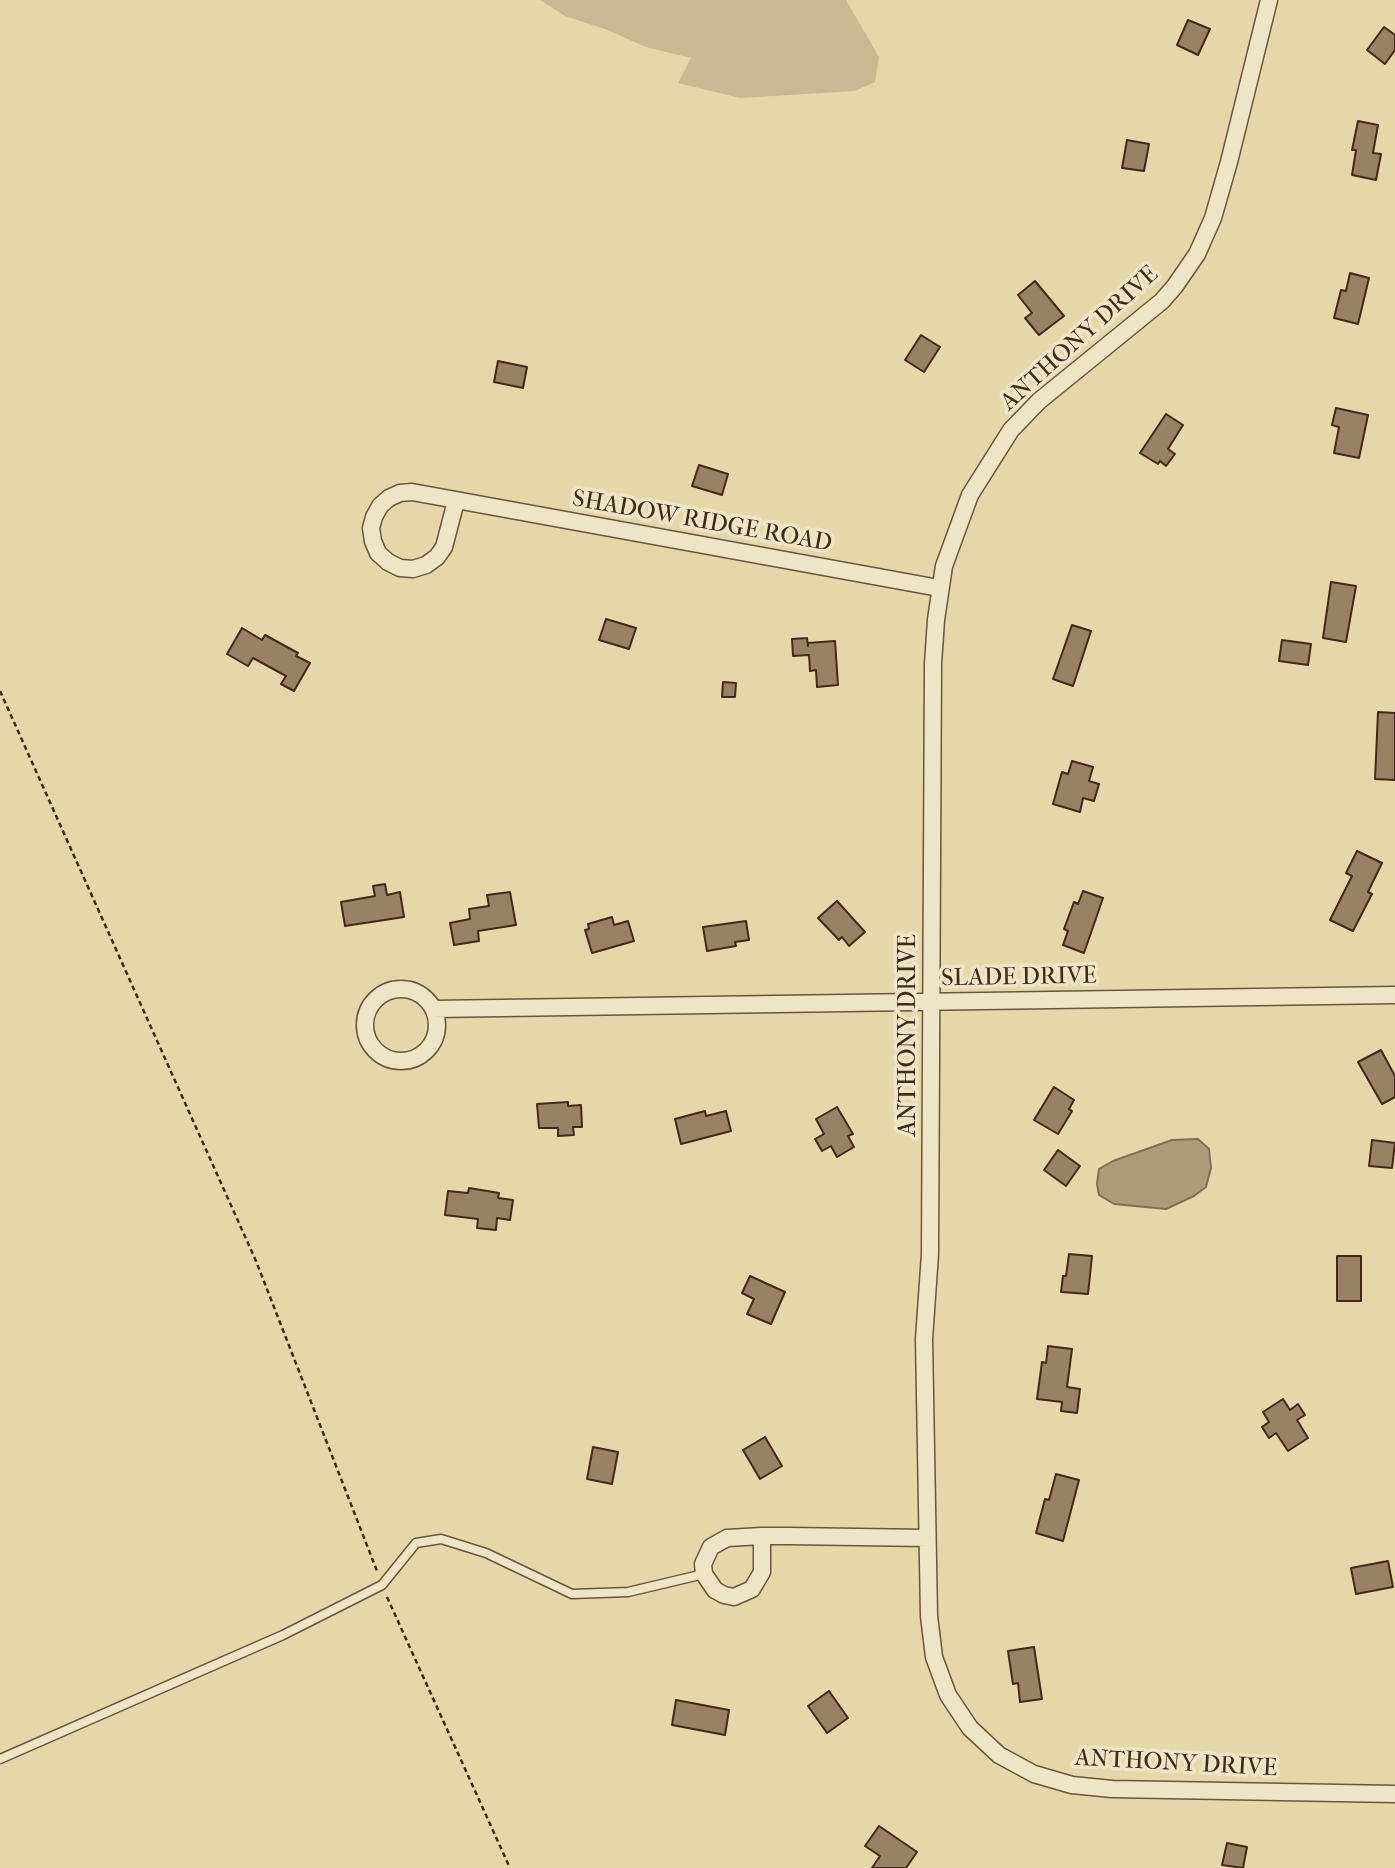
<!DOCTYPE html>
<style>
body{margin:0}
canvas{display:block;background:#e5d7a8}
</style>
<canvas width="1395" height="1868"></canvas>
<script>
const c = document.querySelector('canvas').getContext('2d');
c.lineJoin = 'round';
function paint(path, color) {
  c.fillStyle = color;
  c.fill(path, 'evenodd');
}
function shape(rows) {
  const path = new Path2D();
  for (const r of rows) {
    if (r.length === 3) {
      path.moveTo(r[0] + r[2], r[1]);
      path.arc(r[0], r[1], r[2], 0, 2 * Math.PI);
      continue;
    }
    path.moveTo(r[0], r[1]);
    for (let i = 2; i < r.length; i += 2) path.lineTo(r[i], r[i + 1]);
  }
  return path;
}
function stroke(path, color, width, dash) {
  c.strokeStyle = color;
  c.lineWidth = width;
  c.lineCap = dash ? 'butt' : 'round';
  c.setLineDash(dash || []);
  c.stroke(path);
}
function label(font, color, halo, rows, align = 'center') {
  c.font = font + ' "IM FELL French Canon",serif';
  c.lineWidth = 7;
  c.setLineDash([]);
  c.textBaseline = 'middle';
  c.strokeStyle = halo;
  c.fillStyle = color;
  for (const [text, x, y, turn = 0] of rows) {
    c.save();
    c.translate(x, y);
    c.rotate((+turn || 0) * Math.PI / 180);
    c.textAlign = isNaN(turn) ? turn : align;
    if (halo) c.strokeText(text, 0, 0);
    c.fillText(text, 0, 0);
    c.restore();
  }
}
paint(shape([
 [540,0,846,0,879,57,875,82,855,91,740,98,678,83,691,58,646,47,605,29,565,16]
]), '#c9b990');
const water = shape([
 [1198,1139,1209,1149,1211,1168,1206,1187,1194,1196,1166,1209,1114,1204,1099,1195,1097,1184,1099,1169,1113,1161,1172,1140,1198,1139]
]);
paint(water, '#ae9c78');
stroke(water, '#836e53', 2);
const building = shape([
 [1188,20,1210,29,1198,55,1177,45,1188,20],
 [1384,27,1395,35,1395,50,1385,64,1367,50,1384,27],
 [1358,121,1378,125,1373,153,1381,154,1376,180,1352,175,1356,150,1352,150,1358,121],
 [1127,140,1149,144,1144,171,1122,168,1127,140],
 [1350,273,1369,278,1358,324,1334,318,1341,290,1346,291,1350,273],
 [1035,281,1064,316,1039,335,1025,318,1032,313,1018,295,1035,281],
 [921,335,940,347,924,372,905,360,921,335],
 [498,361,527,367,523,388,494,382,498,361],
 [1336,408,1368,415,1359,458,1334,453,1339,427,1332,425,1336,408],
 [1166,414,1183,425,1168,449,1175,454,1166,466,1160,461,1158,464,1140,453,1166,414],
 [699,465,728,474,722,495,692,486,699,465],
 [1331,582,1356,586,1346,642,1323,638,1331,582],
 [606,619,636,628,629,649,599,640,606,619],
 [1072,625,1091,631,1073,686,1053,679,1072,625],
 [242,628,262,640,265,635,298,653,296,656,310,663,294,691,281,684,286,676,253,658,248,666,227,654,242,628],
 [807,638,808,646,808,643,835,641,838,685,817,687,816,670,810,671,809,655,793,656,792,639,807,638],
 [1282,640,1311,644,1308,665,1279,661,1282,640],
 [723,682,736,683,735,697,722,697,723,682],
 [1378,712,1395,713,1395,780,1375,779,1378,712],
 [1072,761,1093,767,1089,781,1099,784,1094,801,1083,798,1080,812,1053,804,1062,772,1068,774,1072,761],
 [1357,851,1382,863,1368,892,1372,894,1353,931,1330,920,1352,876,1346,873,1357,851],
 [385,884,387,895,400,892,404,917,345,926,341,902,375,896,373,886,385,884],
 [1083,891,1103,898,1084,953,1063,945,1068,931,1064,929,1074,902,1078,904,1083,891],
 [510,892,516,925,478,931,479,941,454,945,450,923,470,919,469,909,489,906,487,895,510,892],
 [837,901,865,932,849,946,842,937,839,940,818,918,837,901],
 [612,917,614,925,628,921,634,941,592,953,585,930,589,929,588,924,612,917],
 [746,921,749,940,735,942,736,946,707,951,703,927,746,921],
 [1381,1050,1395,1076,1395,1097,1382,1104,1358,1062,1381,1050],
 [1054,1087,1074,1100,1069,1109,1072,1111,1058,1134,1034,1120,1054,1087],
 [568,1102,568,1106,581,1105,582,1127,573,1127,574,1135,558,1136,558,1128,539,1128,537,1104,568,1102],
 [837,1107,853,1134,848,1136,854,1147,837,1157,831,1146,822,1151,815,1139,824,1134,816,1119,837,1107],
 [705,1111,706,1116,726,1111,731,1131,681,1144,675,1119,705,1111],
 [1372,1140,1395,1143,1392,1168,1369,1166,1372,1140],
 [1058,1150,1080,1166,1066,1186,1044,1170,1058,1150],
 [469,1188,499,1193,498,1198,513,1200,510,1220,497,1218,496,1230,477,1228,478,1219,445,1215,448,1191,468,1193,469,1188],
 [1069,1254,1092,1256,1088,1294,1061,1292,1063,1276,1066,1276,1069,1254],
 [1337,1256,1361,1256,1361,1301,1337,1301,1337,1256],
 [750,1276,785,1292,771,1324,747,1314,754,1299,742,1293,750,1276],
 [1048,1346,1072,1349,1067,1387,1080,1389,1077,1413,1061,1411,1062,1402,1037,1399,1042,1362,1046,1363,1048,1346],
 [1283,1399,1290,1410,1298,1404,1305,1415,1297,1420,1308,1438,1288,1451,1276,1433,1269,1438,1262,1427,1269,1422,1263,1412,1283,1399],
 [765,1437,782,1466,760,1479,743,1450,765,1437],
 [593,1447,618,1452,612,1484,587,1479,593,1447],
 [1056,1474,1079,1480,1063,1541,1036,1533,1045,1499,1049,1500,1056,1474],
 [1388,1561,1393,1587,1356,1594,1351,1568,1388,1561],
 [1034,1647,1042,1699,1020,1702,1018,1683,1013,1684,1008,1651,1034,1647],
 [829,1691,848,1718,827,1733,808,1706,829,1691],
 [676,1700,729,1710,725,1735,672,1725,676,1700],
 [879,1826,917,1852,906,1868,872,1868,880,1856,865,1846,879,1826],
 [1227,1843,1247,1847,1243,1868,1222,1865,1227,1843]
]);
paint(building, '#978364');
stroke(building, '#43281b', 2);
const service = shape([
 [0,1759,283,1635,382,1585,416,1543,441,1539,486,1553,572,1594,628,1592,704,1574]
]);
const minor = shape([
 [1269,0,1229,162,1213,218,1197,254,1175,286,1162,301,1039,401,1011,430,970,495,944,566,936,620,933,664,930,1254,924,1339,929,1616,934,1657,948,1695,970,1728,999,1755,1034,1774,1072,1785,1112,1789,1395,1794],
 [456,501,444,547,437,557,426,565,413,569,400,568,388,562,378,553,373,541,371,528,374,517,380,506,389,498,400,493,412,492,939,588],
 [401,1025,36],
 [433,1009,1395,995],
 [762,1536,762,1572,752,1589,734,1597,724,1595,715,1590,704,1574,703,1564,711,1547,727,1538,762,1536,788,1536,927,1538]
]);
stroke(service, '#6c543e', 11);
stroke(minor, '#6c543e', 19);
stroke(shape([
 [0,691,256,1261,377,1571],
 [387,1597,510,1868]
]), '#43281b', 2.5, [5, 3.5]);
stroke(service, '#eee5c6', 8);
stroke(minor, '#eee5c6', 16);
label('24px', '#43281b', '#eee5c6', [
 ["ANTHONY DRIVE",1080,339,-42],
 ["SHADOW RIDGE ROAD",702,522,10],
 ["SLADE DRIVE",1019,978,-1],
 ["ANTHONY DRIVE",909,1035,-90],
 ["ANTHONY DRIVE",1176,1764,3]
]);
</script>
